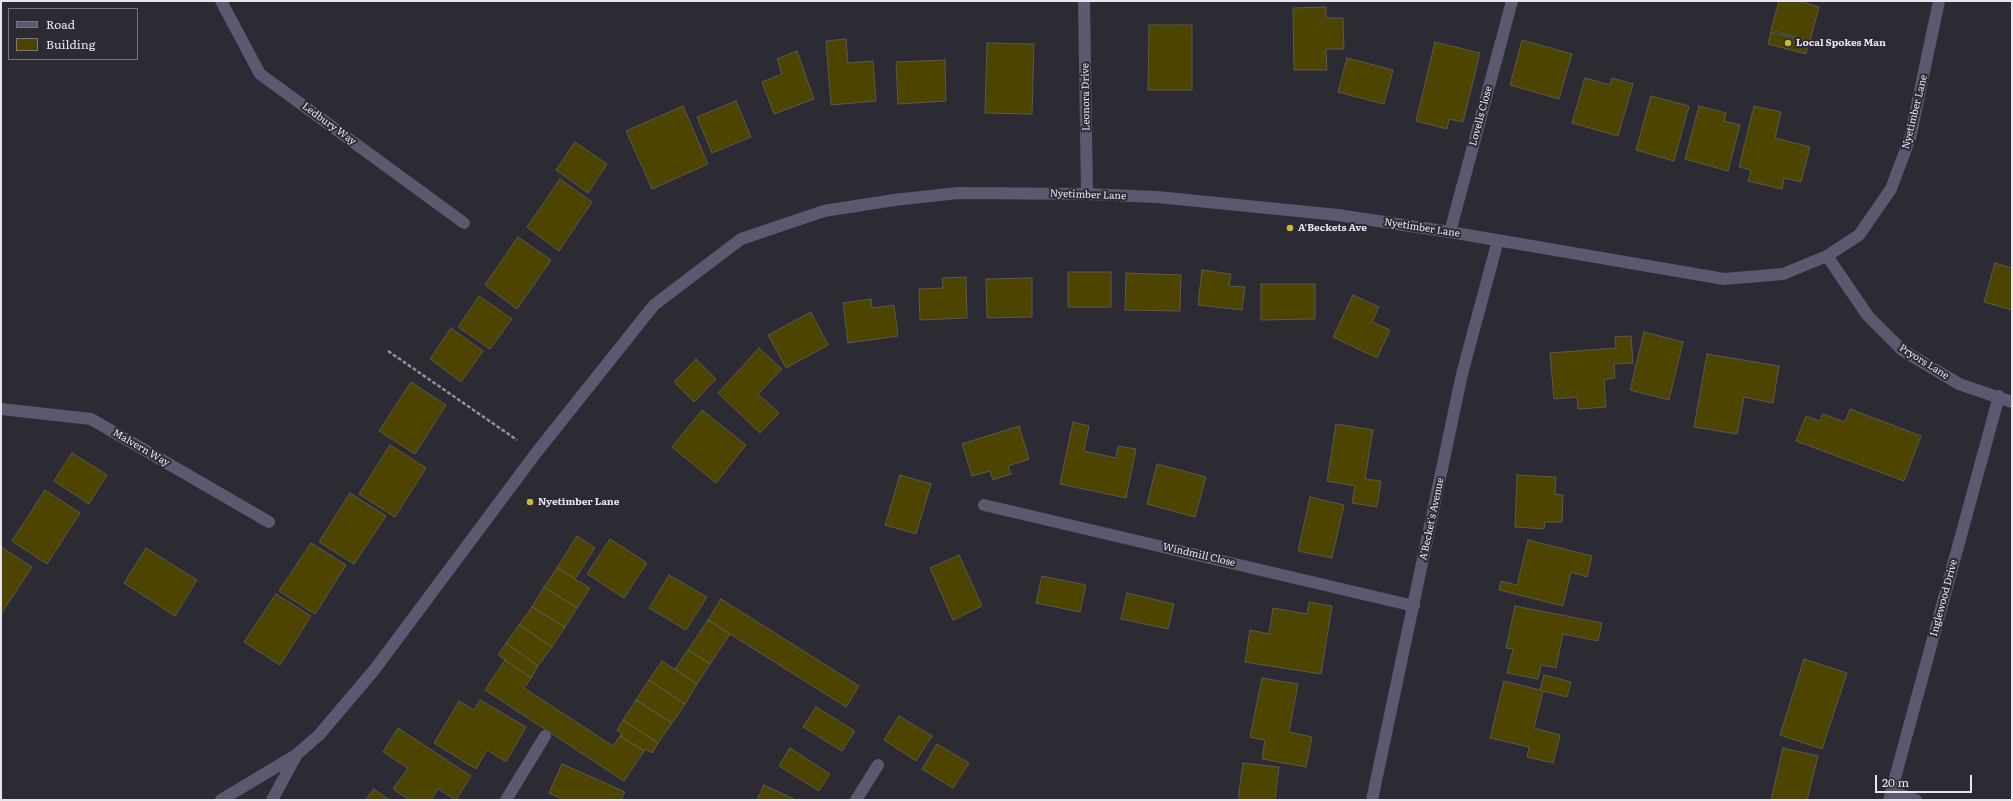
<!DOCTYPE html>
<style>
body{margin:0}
#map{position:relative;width:2013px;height:801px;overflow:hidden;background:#2c2b34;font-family:Literata,serif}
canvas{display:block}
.frame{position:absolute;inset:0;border:2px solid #e7e6ec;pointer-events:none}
.legend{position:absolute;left:8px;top:8px;width:130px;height:52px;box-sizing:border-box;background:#2c2b34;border:1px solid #77767e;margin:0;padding:5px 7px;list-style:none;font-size:12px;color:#e7e6ec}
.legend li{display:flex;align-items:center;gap:8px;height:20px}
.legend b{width:20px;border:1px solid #77767e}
.scale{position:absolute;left:1875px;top:775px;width:97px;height:18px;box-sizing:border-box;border:2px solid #e7e6ec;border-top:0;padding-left:5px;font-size:12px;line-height:14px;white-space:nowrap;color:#e7e6ec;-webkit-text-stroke:3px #2c2b34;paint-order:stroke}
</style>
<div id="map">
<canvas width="2013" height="801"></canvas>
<div class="frame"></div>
<ul class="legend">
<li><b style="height:5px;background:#5a5970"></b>Road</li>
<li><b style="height:11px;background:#4d4400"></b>Building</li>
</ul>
<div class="scale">20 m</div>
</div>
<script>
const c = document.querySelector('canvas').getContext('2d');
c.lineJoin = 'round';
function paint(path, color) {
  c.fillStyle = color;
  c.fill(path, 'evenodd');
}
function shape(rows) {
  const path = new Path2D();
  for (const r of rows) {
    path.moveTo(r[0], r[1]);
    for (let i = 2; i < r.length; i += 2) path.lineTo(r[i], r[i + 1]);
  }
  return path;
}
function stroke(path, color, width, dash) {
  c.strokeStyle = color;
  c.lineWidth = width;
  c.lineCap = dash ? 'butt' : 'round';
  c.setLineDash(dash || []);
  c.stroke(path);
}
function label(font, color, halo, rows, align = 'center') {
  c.font = font + ' Literata,serif';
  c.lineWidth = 4;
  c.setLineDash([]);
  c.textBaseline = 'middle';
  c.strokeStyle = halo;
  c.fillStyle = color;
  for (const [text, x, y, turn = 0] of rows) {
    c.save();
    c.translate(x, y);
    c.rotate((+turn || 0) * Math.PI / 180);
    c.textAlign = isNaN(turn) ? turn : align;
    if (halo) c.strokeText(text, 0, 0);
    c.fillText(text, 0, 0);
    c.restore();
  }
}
const building = shape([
 [1779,1,1798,1,1819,7,1810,41,1771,30,1779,1],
 [1326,7,1326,18,1343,18,1344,49,1326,49,1327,70,1294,70,1293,8,1326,7],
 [1149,25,1192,25,1192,90,1148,90,1149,25],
 [1771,32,1809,42,1806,54,1768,44,1771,32],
 [846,39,848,63,873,61,876,101,831,105,826,41,846,39],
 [1522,40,1572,54,1559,99,1510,85,1522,40],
 [1435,42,1480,53,1463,122,1449,119,1447,129,1416,121,1435,42],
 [987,43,1034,44,1032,114,985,113,987,43],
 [797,51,814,99,774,114,762,82,782,74,777,59,797,51],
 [1347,58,1393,70,1384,104,1338,92,1347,58],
 [945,60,946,101,898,104,896,62,945,60],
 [1585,78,1610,85,1612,78,1633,84,1618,136,1572,123,1585,78],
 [1651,96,1689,106,1674,161,1636,150,1651,96],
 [736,101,751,137,712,153,697,117,736,101],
 [683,106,708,164,652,189,626,131,683,106],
 [1699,106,1726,113,1724,121,1740,125,1728,171,1685,159,1699,106],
 [1754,106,1781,112,1775,138,1810,147,1801,182,1784,178,1782,189,1748,181,1751,170,1739,167,1754,106],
 [575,142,607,164,588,193,556,170,575,142],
 [560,179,592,202,559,251,527,227,560,179],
 [518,237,551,260,517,309,485,285,518,237],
 [1995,263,2012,268,2012,310,1984,302,1995,263],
 [1202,270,1231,274,1229,286,1245,287,1242,310,1198,305,1202,270],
 [1068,272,1111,272,1111,307,1068,307,1068,272],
 [1126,273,1181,275,1180,311,1125,310,1126,273],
 [966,277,967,318,920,320,919,289,943,288,942,278,966,277],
 [1032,278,1032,317,987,318,986,279,1032,278],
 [1261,284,1315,284,1315,319,1261,320,1261,284],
 [1353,295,1379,307,1372,322,1390,330,1377,358,1333,337,1353,295],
 [479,296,512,319,490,349,458,327,479,296],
 [871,299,872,308,894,305,898,336,848,343,843,303,871,299],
 [811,312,828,345,786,368,768,335,811,312],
 [451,328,483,351,461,382,430,359,451,328],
 [1644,332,1683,342,1669,400,1630,390,1644,332],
 [1631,336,1633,363,1614,364,1615,378,1604,380,1606,407,1578,409,1577,397,1554,399,1550,353,1616,348,1615,337,1631,336],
 [759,348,782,369,758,394,779,413,760,433,718,393,759,348],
 [1707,354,1779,366,1773,403,1744,397,1737,434,1694,427,1707,354],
 [696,359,716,379,694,402,674,382,696,359],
 [411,382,446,405,415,454,379,431,411,382],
 [1850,409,1921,436,1904,481,1796,441,1806,416,1820,421,1823,414,1845,422,1850,409],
 [702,410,746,445,716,483,672,447,702,410],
 [1073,422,1089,426,1084,451,1116,458,1118,446,1136,449,1126,498,1060,484,1073,422],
 [1336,424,1373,430,1365,479,1381,481,1377,507,1352,503,1355,486,1327,481,1336,424],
 [1019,426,1029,459,1008,466,1011,474,993,480,990,471,972,476,962,444,1019,426],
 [390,445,426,468,395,517,359,494,390,445],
 [72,453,107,475,89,504,54,481,72,453],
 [1157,464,1206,477,1195,517,1147,504,1157,464],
 [900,475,931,484,916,534,885,525,900,475],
 [1517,475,1556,477,1555,494,1563,495,1562,522,1545,522,1544,529,1515,527,1517,475],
 [45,490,80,513,47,564,12,541,45,490],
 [350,493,386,516,354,564,319,542,350,493],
 [1310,497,1344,505,1332,558,1298,551,1310,497],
 [577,536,595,548,575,579,557,568,577,536],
 [610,539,647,563,624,598,587,574,610,539],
 [1528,540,1592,556,1587,577,1571,572,1563,606,1499,590,1501,581,1517,585,1528,540],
 [311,543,346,565,315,614,279,591,311,543],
 [1,547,32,567,1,614,1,547],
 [146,548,197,580,175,616,124,583,146,548],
 [959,555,982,606,953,620,930,568,959,555],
 [557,568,590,588,577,608,544,587,557,568],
 [669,575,707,597,686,630,649,608,669,575],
 [1042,576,1086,585,1080,612,1036,603,1042,576],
 [544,587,577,608,565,627,532,607,544,587],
 [1127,593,1174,604,1168,629,1121,619,1127,593],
 [276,594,311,616,280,665,244,642,276,594],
 [721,599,859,686,846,707,708,620,721,599],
 [1309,602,1332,606,1321,674,1245,662,1250,630,1269,634,1273,608,1307,614,1309,602],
 [1515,606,1602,623,1598,641,1563,634,1556,668,1541,665,1538,679,1507,673,1513,649,1506,648,1515,606],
 [532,607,565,627,552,647,519,625,532,607],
 [708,620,730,634,710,664,688,650,708,620],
 [519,625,552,647,538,666,506,643,519,625],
 [506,643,538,666,531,678,498,655,506,643],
 [688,650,710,664,697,684,675,669,688,650],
 [1804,659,1847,673,1822,749,1780,735,1804,659],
 [505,660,531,678,524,688,613,746,620,736,644,751,624,781,485,690,505,660],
 [662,661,697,684,685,704,649,680,662,661],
 [1544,675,1571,682,1567,697,1543,691,1534,728,1560,735,1553,763,1527,757,1529,747,1490,738,1504,681,1540,690,1544,675],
 [1262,678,1298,684,1289,732,1312,737,1306,767,1262,759,1265,740,1250,737,1262,678],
 [649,680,685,704,672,723,636,700,649,680],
 [480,700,526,727,506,762,487,750,476,769,434,743,459,701,474,710,480,700],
 [636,700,672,723,658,743,623,720,636,700],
 [816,707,855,731,842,751,803,727,816,707],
 [899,716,932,736,916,761,884,740,899,716],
 [623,720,658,743,652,753,645,749,644,751,620,736,622,733,617,730,623,720],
 [398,728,471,776,456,800,438,789,431,800,410,800,393,789,408,768,383,752,398,728],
 [937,744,969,763,953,788,922,769,937,744],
 [790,748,830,774,819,791,779,766,790,748],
 [1783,748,1818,756,1807,800,1771,800,1783,748],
 [1243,763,1279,767,1275,800,1238,800,1243,763],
 [562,764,625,792,621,800,564,800,549,793,562,764],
 [764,785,796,800,757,800,764,785],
 [374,789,389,800,365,800,374,789]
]);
paint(building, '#4d4400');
stroke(building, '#5a594f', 1);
stroke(shape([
 [388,351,517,440]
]), '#929198', 2.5, [4, 2]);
stroke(shape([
 [221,1,260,74,464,223],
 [1084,1,1087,194],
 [1450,232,1512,1],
 [1827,256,1868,316,1902,350,1959,384,2012,402],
 [1,409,91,419,269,522],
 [984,505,1414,606],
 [1892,792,1916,800],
 [221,800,296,755,319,735,375,669,536,453,654,305,741,239,824,211,894,200,958,193,1087,194,1157,197,1338,215,1450,232,1724,279,1783,274,1827,256,1859,235,1891,189,1910,138,1939,1],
 [272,800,296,756],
 [506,800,545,736],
 [856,800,878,765],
 [1372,800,1462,374,1498,240],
 [1889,800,1999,396]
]), '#5a5970', 12);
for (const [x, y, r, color] of [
 [1788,43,4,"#ccb938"],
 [1290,228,4,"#ccb938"],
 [530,502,4,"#ccb938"]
]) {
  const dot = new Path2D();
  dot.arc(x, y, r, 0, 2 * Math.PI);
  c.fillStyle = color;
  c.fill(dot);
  stroke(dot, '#2c2b34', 1.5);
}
label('bold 10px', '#e7e6ec', '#2c2b34', [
 ["Local Spokes Man",1796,43],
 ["A'Beckets Ave",1298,228],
 ["Nyetimber Lane",538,502]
], 'left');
label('10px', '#e7e6ec', '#2c2b34', [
 ["Leonora Drive",1086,97,-91],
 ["Nyetimber Lane",1915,112,-76],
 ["Lovells Close",1481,116,-75],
 ["Ledbury Way",329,124,36],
 ["Nyetimber Lane",1088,195,2],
 ["Nyetimber Lane",1422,228,9],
 ["Pryors Lane",1924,362,32],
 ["Malvern Way",141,448,30],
 ["A'Becket's Avenue",1432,519,-78],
 ["Windmill Close",1199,555,13],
 ["Inglewood Drive",1944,598,-75]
]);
</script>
